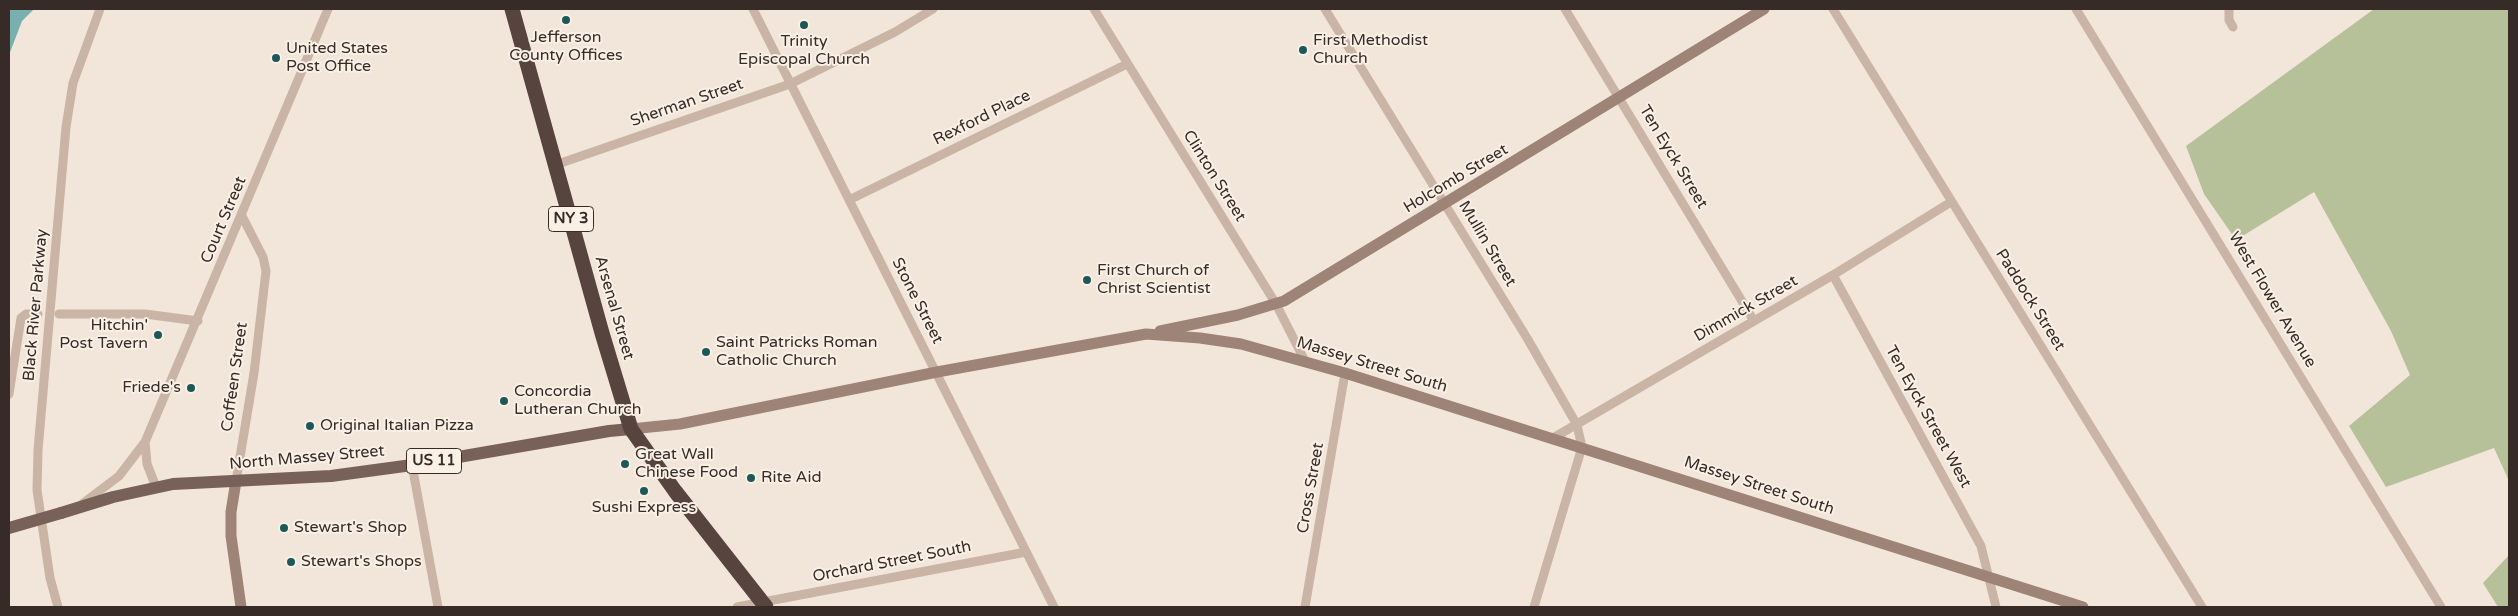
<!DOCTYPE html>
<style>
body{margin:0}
#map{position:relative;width:2518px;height:616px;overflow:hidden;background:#f2e5da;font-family:"Varela Round",sans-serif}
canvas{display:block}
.frame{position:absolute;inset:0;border:10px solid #362b27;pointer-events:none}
</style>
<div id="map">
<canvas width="2518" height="616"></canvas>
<div class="frame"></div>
</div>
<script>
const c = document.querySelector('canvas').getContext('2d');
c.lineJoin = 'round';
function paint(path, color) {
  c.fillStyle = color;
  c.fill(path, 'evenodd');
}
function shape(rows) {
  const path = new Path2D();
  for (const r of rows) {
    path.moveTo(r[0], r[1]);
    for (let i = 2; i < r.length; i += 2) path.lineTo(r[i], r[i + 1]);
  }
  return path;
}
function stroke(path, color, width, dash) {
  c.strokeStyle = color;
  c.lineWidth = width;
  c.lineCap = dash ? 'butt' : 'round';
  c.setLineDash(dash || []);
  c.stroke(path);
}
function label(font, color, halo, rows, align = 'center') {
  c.font = font + ' "Varela Round",sans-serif';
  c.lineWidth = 4;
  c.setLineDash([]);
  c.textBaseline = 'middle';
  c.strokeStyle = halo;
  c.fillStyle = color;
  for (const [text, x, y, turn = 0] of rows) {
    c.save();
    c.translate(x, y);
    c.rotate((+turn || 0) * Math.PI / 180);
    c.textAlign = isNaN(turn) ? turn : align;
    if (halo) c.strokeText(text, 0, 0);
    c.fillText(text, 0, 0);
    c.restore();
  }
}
paint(shape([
 [2374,9,2509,9,2509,481,2494,448,2386,487,2349,426,2410,375,2391,331,2314,192,2236,240,2204,194,2186,146],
 [2509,555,2509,607,2498,607,2483,583]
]), '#b6c19a');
paint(shape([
 [9,9,34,9,22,21,9,55]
]), '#79afaf');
stroke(shape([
 [753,9,1054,607],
 [1094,9,1276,304,1305,361],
 [1325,9,1527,338,1577,425,1582,447,1534,607],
 [1565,9,1754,321],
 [1833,9,2202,607],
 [2076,9,2441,607],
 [2229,9,2229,20,2233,27],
 [555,165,790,84,895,32,933,9],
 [849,200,1127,64],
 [1833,275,1981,546,1996,607],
 [59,314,145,314,198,321],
 [9,394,21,318,26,314,38,314],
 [1553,438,1833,275,1951,202],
 [145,442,147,464,156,487],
 [412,465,438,607],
 [236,481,254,373,266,271,263,257,242,216],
 [82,504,119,476,145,442,328,9],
 [58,607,50,578,37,490,38,450,66,127,73,83,100,9],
 [737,607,1026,552],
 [1305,607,1345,373]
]), '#cab4a6', 9);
stroke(shape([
 [1160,331,1238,315,1284,301,1764,9],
 [631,429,680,424,937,372,1146,334,1200,338,1241,344,1345,373,2083,607],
 [236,481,231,512,231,536,241,607]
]), '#9e8377', 11);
stroke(shape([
 [61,513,113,497,173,484,331,476,412,465,609,431,631,429]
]), '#786158', 12);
stroke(shape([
 [512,9,602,333,631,429,675,491,766,607]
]), '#57443e', 15);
stroke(shape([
 [9,528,61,513]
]), '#786158', 12);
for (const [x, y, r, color] of [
 [566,20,5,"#1c5858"],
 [804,25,5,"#1c5858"],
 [1303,50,5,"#1c5858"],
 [276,58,5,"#1c5858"],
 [1087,280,5,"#1c5858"],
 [158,335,5,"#1c5858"],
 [706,352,5,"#1c5858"],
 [191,388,5,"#1c5858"],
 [504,401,5,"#1c5858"],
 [310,426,5,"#1c5858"],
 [625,464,5,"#1c5858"],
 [751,478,5,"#1c5858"],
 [644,491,5,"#1c5858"],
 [284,528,5,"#1c5858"],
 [291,562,5,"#1c5858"]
]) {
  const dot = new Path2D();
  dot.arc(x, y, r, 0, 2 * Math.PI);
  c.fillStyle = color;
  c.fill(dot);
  stroke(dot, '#faf0e6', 2);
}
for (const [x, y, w] of [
 [571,219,45],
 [434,461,55]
]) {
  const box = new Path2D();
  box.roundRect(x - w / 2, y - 12.5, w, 25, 4);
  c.fillStyle = '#faf0e6';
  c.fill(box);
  stroke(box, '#362b27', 1);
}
label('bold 15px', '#362b27', null, [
 ["NY 3",571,219],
 ["US 11",434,461]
]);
label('16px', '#362b27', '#faf0e6', [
 ["Jefferson",566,38,"center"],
 ["County Offices",566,56,"center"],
 ["First Methodist",1313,41],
 ["Church",1313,59],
 ["Trinity",804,42,"center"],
 ["Episcopal Church",804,60,"center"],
 ["United States",286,49],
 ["Post Office",286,67],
 ["First Church of",1097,271],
 ["Christ Scientist",1097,289],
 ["Hitchin'",148,326,"right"],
 ["Post Tavern",148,344,"right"],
 ["Saint Patricks Roman",716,343],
 ["Catholic Church",716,361],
 ["Friede's",181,388,"right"],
 ["Concordia",514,392],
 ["Lutheran Church",514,410],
 ["Original Italian Pizza",320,426],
 ["Great Wall",635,455],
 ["Chinese Food",635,473],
 ["Rite Aid",761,478],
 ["Sushi Express",644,508,"center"],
 ["Stewart's Shop",294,528],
 ["Stewart's Shops",301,562]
], 'left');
label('16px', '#362b27', '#faf0e6', [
 ["Sherman Street",687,103,-19],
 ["Rexford Place",982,118,-26],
 ["Ten Eyck Street",1673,157,59],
 ["Clinton Street",1214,176,58],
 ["Holcomb Street",1456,179,-31],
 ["Court Street",224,220,-67],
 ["Mullin Street",1487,244,59],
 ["Paddock Street",2030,300,58],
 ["West Flower Avenue",2272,300,59],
 ["Stone Street",917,301,63],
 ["Black River Parkway",36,305,-85],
 ["Arsenal Street",614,308,74],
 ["Dimmick Street",1746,309,-30],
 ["Massey Street South",1372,365,17],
 ["Coffeen Street",235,377,-82],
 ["Ten Eyck Street West",1928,417,61],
 ["North Massey Street",307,458,-5],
 ["Massey Street South",1759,486,18],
 ["Cross Street",1311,488,-80],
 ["Orchard Street South",892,562,-11]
]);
</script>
